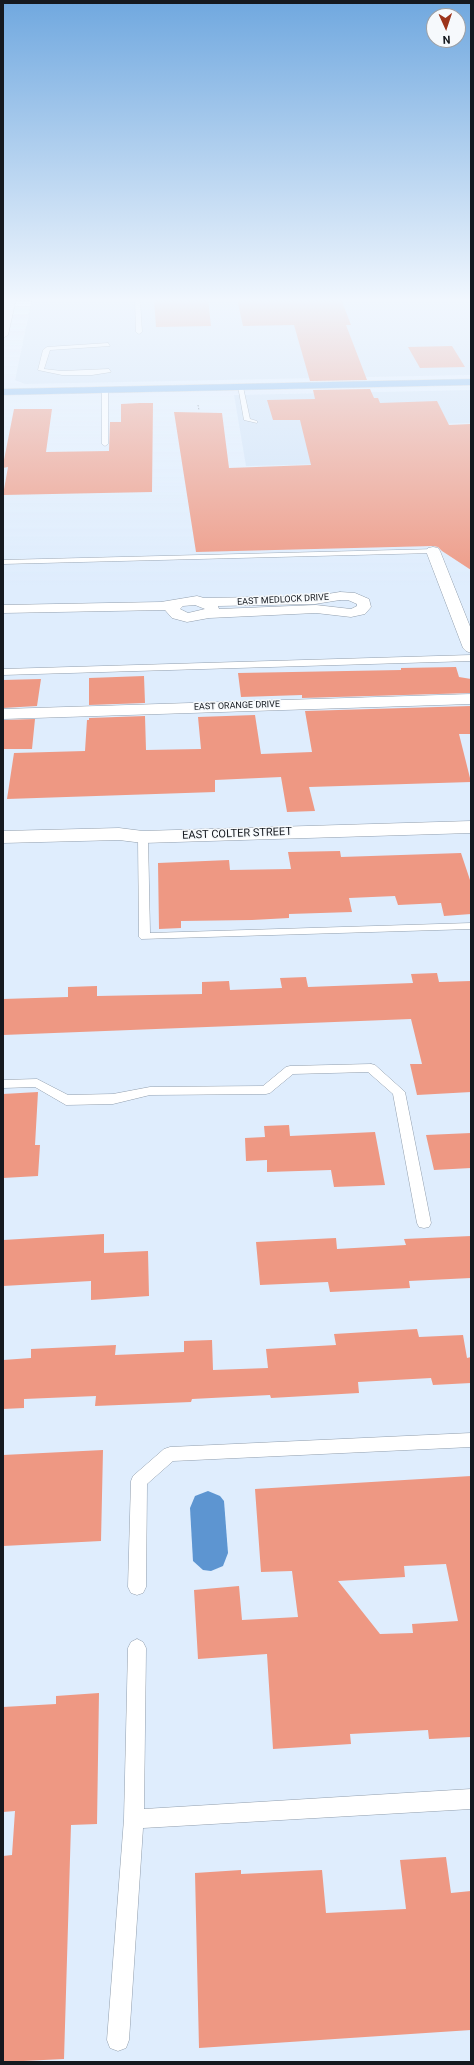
<!DOCTYPE html>
<style>
body{margin:0}
#map{position:relative;width:474px;height:2065px;overflow:hidden;background:#dfedfd;font-family:Roboto,sans-serif}
canvas{display:block}
.frame{position:absolute;inset:0;border:4px solid #15191f;pointer-events:none}
.north{position:absolute;left:426px;top:8px;width:40px;height:40px;box-sizing:border-box;background:#f6f9fc;border:1px solid #9c9fa4;border-radius:50%;rotate:177deg;font-size:11px;font-weight:700;line-height:16px;text-align:center;color:#15191f}
.north::after{content:'';display:block;margin:auto;width:14px;height:18px;background:#9c341b;clip-path:polygon(50% 0,100% 100%,50% 72%,0 100%)}
</style>
<div id="map">
<canvas width="474" height="2065"></canvas>
<div class="frame"></div>
<div class="north">N</div>
</div>
<script>
const c = document.querySelector('canvas').getContext('2d');
c.lineJoin = 'round';
function paint(path, color) {
  c.fillStyle = color;
  c.fill(path, 'evenodd');
}
function shape(rows) {
  const path = new Path2D();
  for (const r of rows) {
    path.moveTo(r[0], r[1]);
    for (let i = 2; i < r.length; i += 2) path.lineTo(r[i], r[i + 1]);
  }
  return path;
}
function stroke(path, color, width, dash) {
  c.strokeStyle = color;
  c.lineWidth = width;
  c.lineCap = dash ? 'butt' : 'round';
  c.setLineDash(dash || []);
  c.stroke(path);
}
function label(font, color, halo, rows, align = 'center') {
  c.font = font + ' Roboto,sans-serif';
  c.lineWidth = 3;
  c.setLineDash([]);
  c.textBaseline = 'middle';
  c.strokeStyle = halo;
  c.fillStyle = color;
  for (const [text, x, y, turn = 0] of rows) {
    c.save();
    c.translate(x, y);
    c.rotate((+turn || 0) * Math.PI / 180);
    c.textAlign = isNaN(turn) ? turn : align;
    if (halo) c.strokeText(text, 0, 0);
    c.fillText(text, 0, 0);
    c.restore();
  }
}
paint(shape([
 [32,299,471,299,471,375,25,384,15,380],
 [471,390,471,423,396,425,411,462,246,466,234,395]
]), '#cfe2f7');
paint(shape([
 [208,1491,220,1496,224,1501,228,1553,223,1566,211,1571,203,1570,193,1561,190,1508,195,1496]
]), '#5d95d1');
paint(shape([
 [154,299,208,299,211,326,156,327],
 [237,299,341,299,351,325,346,325,367,380,310,381,294,325,243,326],
 [452,346,465,367,420,368,408,347],
 [370,389,374,398,378,398,380,403,437,401,449,425,471,424,471,570,442,551,438,547,433,546,196,552,174,412,222,413,229,468,311,465,300,420,273,420,267,400,315,399,313,390],
 [140,403,153,403,152,492,3,495,8,467,3,468,3,465,14,409,52,409,46,452,109,451,110,422,121,422,121,404],
 [456,667,459,677,471,679,471,693,302,698,302,695,241,697,238,673,401,670,401,668],
 [144,676,145,703,89,705,89,678],
 [41,679,37,706,3,708,3,680],
 [471,706,471,734,459,734,471,782,309,787,315,811,287,812,281,777,215,780,215,792,7,799,14,753,85,751,87,720,89,720,89,718,145,716,146,750,201,749,198,717,255,715,261,754,312,752,305,711],
 [35,719,32,749,3,749,3,720],
 [340,851,341,857,461,853,471,883,471,914,444,916,441,903,398,905,395,896,349,898,352,912,289,914,289,918,252,920,181,921,181,928,159,929,158,863,229,860,230,870,291,869,288,852],
 [437,973,439,982,471,981,471,1092,417,1095,410,1064,422,1064,411,1019,3,1035,3,999,68,997,68,987,97,986,97,996,202,994,202,982,229,981,230,990,282,988,280,978,306,977,308,987,413,983,411,974],
 [38,1092,35,1145,40,1145,38,1176,3,1178,3,1094],
 [289,1125,290,1136,375,1132,385,1185,334,1187,331,1170,267,1172,267,1160,246,1161,245,1138,265,1137,264,1126],
 [471,1133,471,1168,434,1170,426,1135],
 [104,1234,104,1253,148,1251,149,1296,91,1300,91,1281,3,1286,3,1240],
 [471,1236,471,1278,409,1281,410,1288,330,1292,328,1282,260,1285,256,1242,336,1238,337,1249,406,1245,404,1239],
 [417,1329,419,1337,463,1335,467,1358,471,1357,471,1383,433,1385,431,1378,358,1382,359,1393,271,1398,270,1395,192,1399,191,1402,95,1406,96,1396,24,1399,24,1408,3,1409,3,1360,31,1358,31,1349,116,1345,115,1355,184,1352,184,1341,212,1340,213,1370,268,1368,266,1349,336,1345,334,1334],
 [103,1450,101,1541,3,1546,3,1455],
 [471,1476,471,1737,429,1739,428,1730,350,1734,351,1744,273,1749,267,1654,198,1659,194,1590,239,1586,242,1620,298,1617,292,1571,261,1572,255,1489],
 [446,1564,458,1621,412,1624,413,1633,380,1634,338,1581,405,1577,404,1566],
 [99,1693,97,1824,71,1825,64,2059,3,2062,3,1856,12,1855,15,1811,3,1812,3,1707,56,1704,56,1696],
 [446,1857,451,1893,471,1891,471,2030,199,2048,195,1873,241,1870,241,1874,322,1870,326,1913,406,1909,400,1860]
]), '#ee9883');
const service = shape([
 [135,299,140,299,142,332,139,334,136,332,135,299],
 [108,343,110,346,50,350,44,369,62,371,109,369,111,372,92,375,62,375,38,370,43,350,47,347,108,343],
 [238,386,243,387,250,419,257,421,257,423,244,420,238,386],
 [105,388,108,390,108,444,105,446,102,444,102,390,105,388],
 [436,549,437,551,433,553,3,564,3,560,436,549],
 [471,655,471,661,3,675,3,669,471,655],
 [143,834,148,837,150,933,471,923,471,929,141,939,139,937,138,837,143,834],
 [371,1064,375,1065,405,1092,431,1223,429,1227,424,1228,419,1227,417,1223,393,1094,368,1072,293,1074,270,1093,266,1094,150,1095,113,1104,66,1105,35,1087,3,1088,3,1080,37,1079,68,1095,113,1094,150,1087,263,1086,286,1067,290,1066,371,1064],
 [471,1433,471,1447,173,1461,147,1484,146,1587,143,1593,137,1595,131,1593,128,1587,131,1481,133,1476,164,1449,170,1447,471,1433],
 [137,1639,143,1642,146,1648,144,1809,471,1789,471,1809,143,1828,129,2040,126,2048,118,2051,110,2048,107,2040,124,1819,128,1648,131,1642,137,1639]
]);
const minor = shape([
 [433,547,438,548,440,551,471,629,471,653,466,651,463,648,426,551,428,548,433,547],
 [340,592,355,593,369,599,371,607,365,614,351,617,316,613,209,618,187,622,172,618,165,610,3,613,3,605,161,602,197,596,204,598,315,596,340,592],
 [340,600,348,600,357,604,357,606,351,609,316,605,219,609,218,606,315,604,340,600],
 [195,605,205,609,188,613,180,609,183,606,195,605],
 [471,694,471,704,3,719,3,709,471,694],
 [471,821,471,833,143,843,119,840,3,843,3,831,119,828,143,831,471,821]
]);
const tertiary = shape([
 [6,299,16,299,8,335,3,338,3,314,6,299]
]);
const primary = shape([
 [471,379,471,385,3,395,3,389,471,379]
]);
stroke(service, '#919ead', 1);
stroke(minor, '#919ead', 1);
stroke(tertiary, '#919ead', 1);
stroke(primary, '#d0d1d2', 1);
stroke(shape([
 [198,405,199,410]
]), '#7e8792', 1, [1.5, 1.5]);
paint(service, '#fff');
paint(minor, '#fff');
paint(tertiary, '#fff');
paint(primary, '#87bbef');
const sky = c.createLinearGradient(0, 0, 0, 589);
sky.addColorStop(0, '#70a8df');
sky.addColorStop(0.51, '#f1f7fe');
sky.addColorStop(1, '#f1f7fe00');
c.fillStyle = sky;
c.fillRect(0, 0, 474, 589);
label('9px', '#15191f', '#f6f9fc', [
 ["EAST MEDLOCK DRIVE",283,600,-3],
 ["EAST ORANGE DRIVE",237,706,-2]
]);
label('11px', '#15191f', '#f6f9fc', [
 ["EAST COLTER STREET",237,834,-2]
]);
</script>
